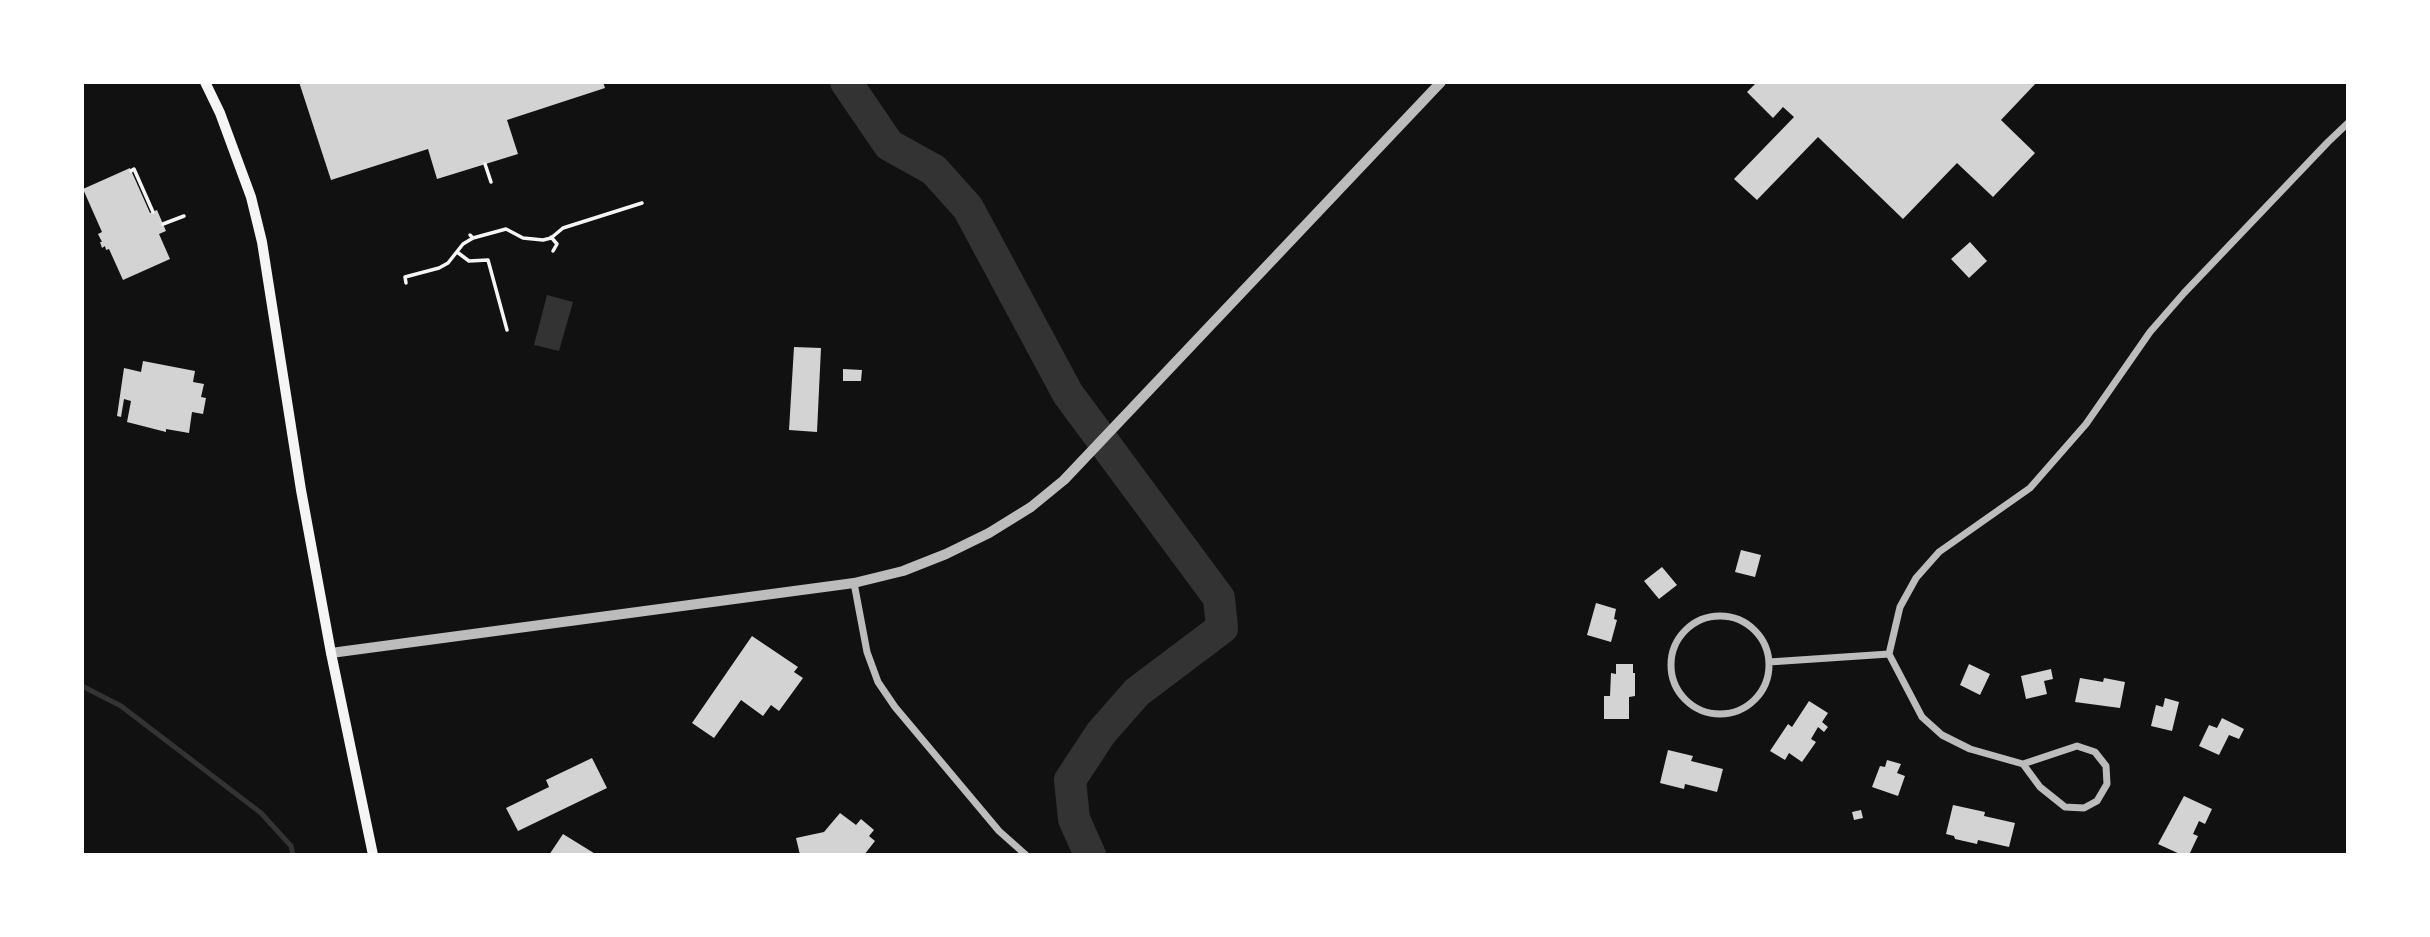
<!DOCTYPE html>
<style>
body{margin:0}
#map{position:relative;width:2430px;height:937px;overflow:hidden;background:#111;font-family:Poppins,sans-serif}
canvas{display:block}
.frame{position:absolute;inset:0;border:84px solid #fff;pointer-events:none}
</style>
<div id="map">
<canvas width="2430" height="937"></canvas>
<div class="frame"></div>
</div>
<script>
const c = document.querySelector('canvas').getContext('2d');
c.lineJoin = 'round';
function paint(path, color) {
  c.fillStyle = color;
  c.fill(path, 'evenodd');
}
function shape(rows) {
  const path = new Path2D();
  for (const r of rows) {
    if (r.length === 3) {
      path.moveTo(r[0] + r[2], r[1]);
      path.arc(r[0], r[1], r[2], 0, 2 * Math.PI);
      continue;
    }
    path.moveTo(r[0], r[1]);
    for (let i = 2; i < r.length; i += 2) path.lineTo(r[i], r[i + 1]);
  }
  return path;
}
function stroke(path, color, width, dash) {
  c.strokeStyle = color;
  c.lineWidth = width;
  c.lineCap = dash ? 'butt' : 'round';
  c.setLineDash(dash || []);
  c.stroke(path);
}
paint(shape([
 [547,295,573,302,559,351,534,345]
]), '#333');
stroke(shape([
 [82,686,121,706,261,813,291,846,293,855]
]), '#333', 5);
stroke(shape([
 [846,82,889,145,934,170,968,208,1068,394,1219,598,1222,628,1137,692,1101,733,1070,780,1074,819,1090,855]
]), '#333', 32);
paint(shape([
 [299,82,603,82,605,88,507,120,518,154,437,179,428,149,331,180],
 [1757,82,2037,82,2001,120,2035,153,1993,197,1957,163,1903,219,1818,137,1757,200,1734,179,1794,117,1783,107,1773,118,1747,92],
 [130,168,150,213,157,210,166,231,159,234,170,259,123,280,109,249,106,250,105,246,102,248,100,242,102,242,98,234,102,232,83,189],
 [1970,242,1987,261,1969,278,1951,259],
 [794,347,821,348,817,432,789,430],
 [143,361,195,371,193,382,204,384,201,397,206,398,203,414,192,412,189,433,166,429,166,432,127,422,131,401,124,399,121,417,117,416,124,368,141,372],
 [843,369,862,370,861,381,843,381],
 [1741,550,1761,555,1755,577,1735,572],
 [1662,567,1677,585,1659,599,1644,581],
 [1596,603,1616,609,1614,619,1617,620,1611,642,1587,635],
 [752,636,798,667,794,672,803,678,779,711,771,705,763,716,741,700,714,738,692,723],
 [1616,664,1633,664,1633,673,1635,673,1635,696,1629,697,1629,719,1604,719,1604,696,1610,696,1611,673,1616,674],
 [1969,664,1990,674,1980,695,1960,685],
 [2051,669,2053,679,2044,681,2047,694,2026,699,2021,676],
 [2080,678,2103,682,2104,678,2125,682,2120,708,2075,702],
 [2165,698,2179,702,2172,731,2151,726,2156,705,2163,707],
 [1809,701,1828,713,1822,722,1828,727,1824,732,1818,727,1811,739,1816,742,1802,762,1789,753,1785,760,1770,751,1788,724,1792,727],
 [2222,718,2244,729,2239,739,2229,735,2219,755,2199,746,2209,725,2217,728],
 [1668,750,1693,756,1691,761,1723,769,1717,792,1685,784,1684,789,1660,783],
 [592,758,607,788,518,831,506,808,549,787,546,780],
 [1887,760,1901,764,1897,773,1905,776,1898,796,1872,787,1880,766,1885,767],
 [2184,796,2212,809,2205,824,2199,821,2193,834,2198,836,2189,855,2182,855,2158,844],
 [1953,805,1985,812,1984,816,2015,823,2009,847,1978,840,1977,844,1955,839,1954,836,1946,834],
 [1861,810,1863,818,1854,820,1852,812],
 [840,813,856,825,861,819,874,830,869,836,875,841,864,855,800,855,796,838,824,832],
 [563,834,597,855,549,855]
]), '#d3d3d3');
stroke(shape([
 [485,164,491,182],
 [131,171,134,169,153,212],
 [163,224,184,216],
 [470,235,473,238,506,229,523,238,543,240,551,238,563,228,642,203],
 [551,237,557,244,553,251],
 [457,252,469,261,488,260,507,330],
 [406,283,405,277,439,268,448,263,463,244,473,238]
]), '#f5f5f5', 3.5);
stroke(shape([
 [854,583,867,652,878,682,895,707,999,831,1026,855],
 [1720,665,49],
 [1889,654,1922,717,1942,735,1970,749,2023,764,2040,787,2065,807,2084,808,2097,801,2107,784,2106,766,2095,752,2077,746,2023,764],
 [1769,662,1889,654,1900,607,1916,578,1939,552,2030,488,2086,424,2150,332,2184,293,2328,142,2348,123]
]), '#bcbcbc', 7);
stroke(shape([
 [331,653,854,583,903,571,946,554,989,533,1031,507,1064,480,1441,82]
]), '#bcbcbc', 10);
stroke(shape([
 [205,82,220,113,251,197,262,242,301,490,331,653,373,855]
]), '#f5f5f5', 10);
</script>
